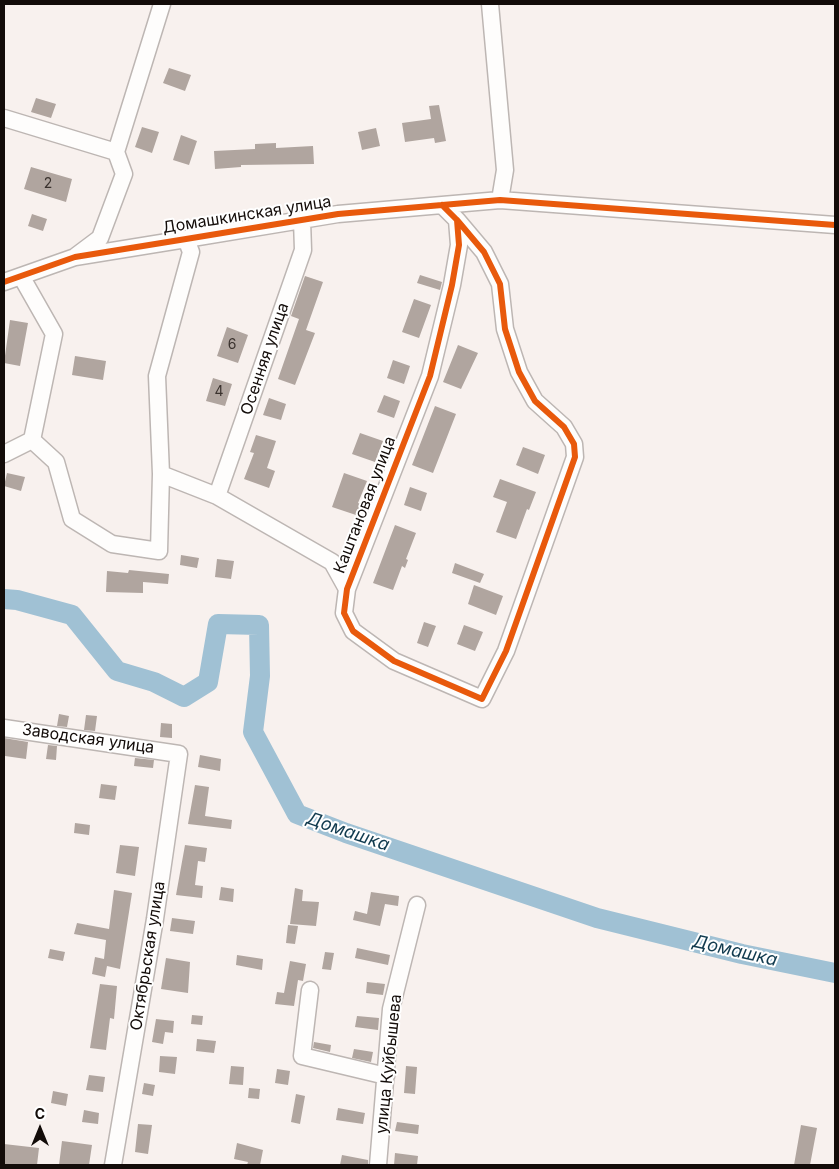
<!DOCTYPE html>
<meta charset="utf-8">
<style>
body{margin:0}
#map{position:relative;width:839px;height:1169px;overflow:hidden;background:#f8f1ee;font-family:Inter,sans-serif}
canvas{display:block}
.frame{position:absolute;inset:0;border:5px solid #130c09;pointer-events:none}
.north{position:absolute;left:15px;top:1104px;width:50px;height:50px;-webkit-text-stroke:4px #fff;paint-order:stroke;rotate:0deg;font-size:14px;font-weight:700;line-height:20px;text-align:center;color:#130c09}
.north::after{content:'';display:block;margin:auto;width:18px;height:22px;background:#130c09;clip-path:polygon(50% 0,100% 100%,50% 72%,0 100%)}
</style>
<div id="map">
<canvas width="839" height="1169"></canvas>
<div class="frame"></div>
<div class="north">С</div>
</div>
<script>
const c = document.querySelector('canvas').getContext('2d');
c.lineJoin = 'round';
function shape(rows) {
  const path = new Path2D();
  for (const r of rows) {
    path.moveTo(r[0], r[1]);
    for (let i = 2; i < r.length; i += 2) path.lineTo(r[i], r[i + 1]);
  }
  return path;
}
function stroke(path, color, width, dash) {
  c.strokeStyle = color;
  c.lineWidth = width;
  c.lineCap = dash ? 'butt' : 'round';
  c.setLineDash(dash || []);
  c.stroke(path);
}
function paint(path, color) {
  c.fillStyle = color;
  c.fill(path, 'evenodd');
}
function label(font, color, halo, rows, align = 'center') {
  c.font = font + ' Inter,sans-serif';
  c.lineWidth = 4;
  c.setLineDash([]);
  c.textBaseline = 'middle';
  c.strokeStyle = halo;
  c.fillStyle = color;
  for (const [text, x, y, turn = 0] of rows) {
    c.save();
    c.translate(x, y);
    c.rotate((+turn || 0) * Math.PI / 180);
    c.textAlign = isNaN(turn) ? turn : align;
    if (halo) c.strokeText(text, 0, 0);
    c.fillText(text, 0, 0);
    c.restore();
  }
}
stroke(shape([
 [4,599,17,600,72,615,117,671,154,682,184,697,208,682,218,624,259,625,260,676,253,732,297,814,346,833,597,918,742,954,835,973]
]), '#a0c1d4', 20);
paint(shape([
 [169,68,191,75,185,91,163,83],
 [36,98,56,104,51,118,31,112],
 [439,105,446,141,435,143,434,138,405,142,402,123,431,119,429,106],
 [142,127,159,132,152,153,135,147],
 [376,128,380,146,362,150,358,132],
 [181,135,197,141,189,165,173,160],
 [276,143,276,148,313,146,314,164,241,165,241,167,215,169,214,151,255,149,255,144],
 [31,167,72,179,66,202,24,189],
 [32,214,47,219,43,231,28,226],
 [420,275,442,282,440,290,417,283],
 [305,276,323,282,306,330,315,333,295,385,278,379,299,319,291,316],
 [414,299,431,305,419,338,402,332],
 [10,320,28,323,20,366,4,363],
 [227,327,248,335,238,363,217,356],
 [458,345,478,353,461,389,443,382],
 [75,356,106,361,103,380,72,375],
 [393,360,410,366,404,384,387,378],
 [213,378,232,384,225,406,206,401],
 [384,395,400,401,394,418,377,412],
 [269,398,286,404,281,420,263,415],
 [435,406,456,414,433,473,412,465],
 [360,433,383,441,375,462,352,454],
 [256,435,276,441,267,468,275,471,269,488,244,479,254,453,250,452],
 [523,447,545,455,538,474,516,465],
 [7,473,25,477,21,491,4,486],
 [344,473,367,481,358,503,363,505,359,516,332,507],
 [500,479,536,492,529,510,527,509,516,539,496,532,507,502,493,497],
 [410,487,427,493,421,511,404,505],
 [395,525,416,533,406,559,408,560,405,568,402,566,393,590,373,583],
 [181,555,199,558,197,568,180,565],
 [217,559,234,561,231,579,215,577],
 [455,563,484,574,480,583,452,573],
 [129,570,169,574,168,584,143,582,143,593,106,592,107,571,128,573],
 [474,585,503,596,496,615,468,604],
 [424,622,436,626,428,647,417,643],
 [464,625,483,632,475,651,457,644],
 [59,714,69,716,67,727,57,726],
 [86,715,97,716,95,731,84,730],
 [161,723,172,724,172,738,160,737],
 [4,738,28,742,26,759,5,756],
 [48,745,57,746,56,760,46,759],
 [200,755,221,759,220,771,198,767],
 [135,758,154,760,153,768,134,766],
 [101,784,117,786,115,800,99,798],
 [195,785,209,787,205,816,232,820,231,829,188,824],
 [75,823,90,825,89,835,74,833],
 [120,845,139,847,135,876,116,873],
 [185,845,207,848,205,862,198,861,195,885,203,886,202,898,176,895],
 [221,887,234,889,233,902,219,900],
 [295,888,303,890,302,901,319,902,316,926,290,924],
 [114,890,132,893,120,969,107,966,105,977,92,974,95,957,104,959,106,940,74,934,77,923,109,929],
 [371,892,399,896,398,906,385,904,380,926,353,920,355,911,367,914],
 [172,918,195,921,193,934,170,931],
 [288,925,298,926,295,944,286,943],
 [357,948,390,955,388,965,355,958],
 [50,949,65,952,63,961,48,958],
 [325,952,334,953,331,970,322,969],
 [237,955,263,959,262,970,236,965],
 [166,958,190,962,188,993,161,989],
 [290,961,306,964,303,981,298,980,294,1006,275,1004,277,992,284,993],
 [367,982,385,984,383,995,366,993],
 [100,984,117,986,114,1019,110,1018,106,1050,90,1048],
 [192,1015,203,1016,202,1025,191,1024],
 [357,1016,379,1018,378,1030,355,1027],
 [156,1019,174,1021,173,1033,165,1032,163,1044,152,1042],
 [197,1039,216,1041,214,1053,196,1051],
 [314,1042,331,1045,330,1052,313,1048],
 [354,1049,373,1052,371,1062,352,1058],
 [160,1056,177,1057,175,1074,159,1072],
 [231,1066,244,1067,243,1085,229,1084],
 [406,1066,417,1067,415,1094,404,1093],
 [277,1069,290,1071,288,1085,275,1083],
 [89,1075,105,1077,103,1092,86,1090],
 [144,1083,155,1085,153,1096,142,1094],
 [249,1088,260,1089,259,1099,248,1098],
 [53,1091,68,1094,66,1106,51,1103],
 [296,1094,305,1096,300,1124,291,1122],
 [338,1108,365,1113,363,1124,336,1120],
 [84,1110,99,1113,98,1124,82,1122],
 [397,1122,419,1125,418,1134,395,1131],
 [138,1124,152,1125,148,1154,135,1152],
 [801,1125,817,1128,810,1165,794,1165],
 [62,1141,92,1145,89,1165,59,1165],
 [237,1143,263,1150,260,1165,247,1165,248,1162,234,1159],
 [4,1144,39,1148,37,1165,4,1165],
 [395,1153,418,1156,417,1165,394,1165],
 [342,1155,368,1160,368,1165,340,1165]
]), '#b0a59f');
const minor = shape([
 [490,4,505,170,500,200],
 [4,118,116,152,124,174,100,238,76,256],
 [116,152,162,4],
 [442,205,457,220,459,245,452,285,430,376,347,589,344,613,353,631,394,661,482,699,506,651,575,457,574,444,564,427,535,401,519,372,505,329,500,284,484,252,457,220],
 [4,282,75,257,186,239,338,214,500,200,835,225],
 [32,440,56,462,72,519,112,544,159,551,161,474,157,376,191,252,186,239],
 [4,454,32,440,54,334,21,276],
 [161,474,217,496,332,562,347,589],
 [217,496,303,250,302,220],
 [4,728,179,754,155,919,113,1165],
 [310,990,302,1056,386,1076],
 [378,1165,391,1009,417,905]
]);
stroke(minor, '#bdb6b3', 19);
stroke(minor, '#fefdfc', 16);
stroke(shape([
 [442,205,457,220,459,245,452,285,430,376,347,589,344,613,353,631,394,661,482,699,506,651,575,457,574,444,564,427,535,401,519,372,505,329,500,284,484,252,457,220],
 [4,282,75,257,186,239,338,214,500,200,835,225]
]), '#e8590c', 6);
label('14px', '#3a322e', null, [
 ["2",48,184],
 ["6",232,345],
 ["4",219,392]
]);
label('16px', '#130c09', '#fff', [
 ["Домашкинская улица",247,215,-9],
 ["Осенняя улица",265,359,-71],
 ["Каштановая улица",365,505,-69],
 ["Заводская улица",88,739,8],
 ["Октябрьская улица",148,956,-81],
 ["улица Куйбышева",389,1064,-84]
]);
label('italic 18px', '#113b4f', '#fff', [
 ["Домашка",348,832,19],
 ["Домашка",735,951,13]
]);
</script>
